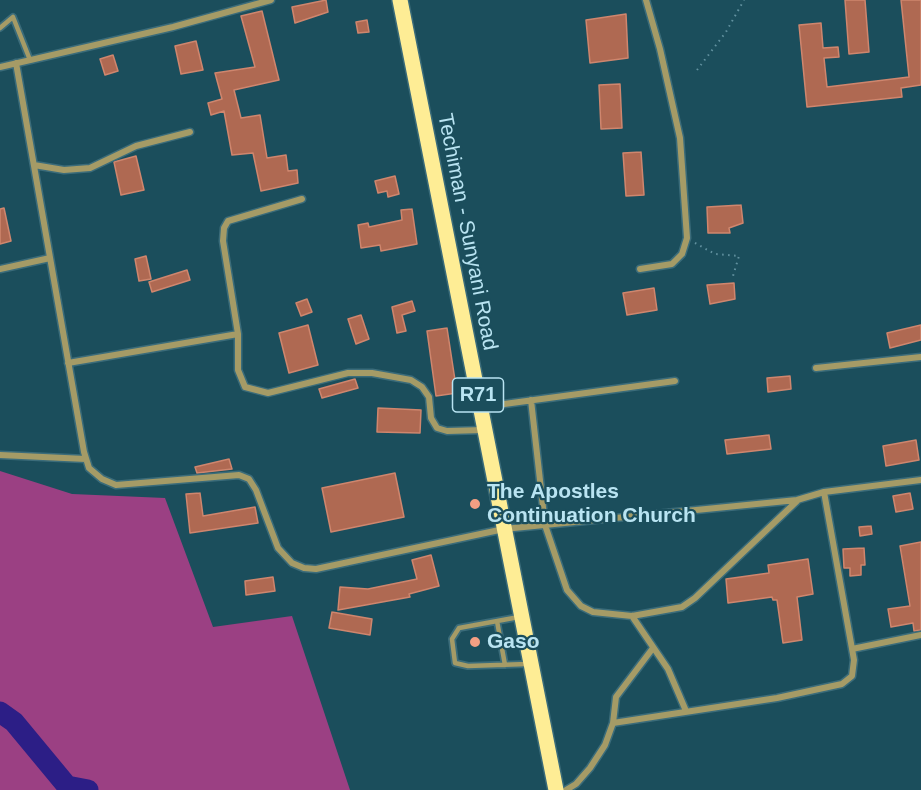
<!DOCTYPE html>
<style>
body{margin:0}
canvas{display:block;background:#1b4e5c}
</style>
<canvas width="921" height="790"></canvas>
<script>
const c = document.querySelector('canvas').getContext('2d');
c.lineJoin = 'round';
function paint(path, color) {
  c.fillStyle = color;
  c.fill(path, 'evenodd');
}
function shape(rows) {
  const path = new Path2D();
  for (const r of rows) {
    path.moveTo(r[0], r[1]);
    for (let i = 2; i < r.length; i += 2) path.lineTo(r[i], r[i + 1]);
  }
  return path;
}
function stroke(path, color, width, dash) {
  c.strokeStyle = color;
  c.lineWidth = width;
  c.lineCap = dash ? 'butt' : 'round';
  c.setLineDash(dash || []);
  c.stroke(path);
}
function label(font, color, halo, rows, align = 'center') {
  c.font = font + ' Arial,sans-serif';
  c.lineWidth = 4.5;
  c.setLineDash([]);
  c.textBaseline = 'middle';
  c.strokeStyle = halo;
  c.fillStyle = color;
  for (const [text, x, y, turn = 0] of rows) {
    c.save();
    c.translate(x, y);
    c.rotate((+turn || 0) * Math.PI / 180);
    c.textAlign = isNaN(turn) ? turn : align;
    if (halo) c.strokeText(text, 0, 0);
    c.fillText(text, 0, 0);
    c.restore();
  }
}
paint(shape([
 [0,471,72,494,165,498,213,627,292,616,350,790,0,790]
]), '#9b4083');
stroke(shape([
 [0,712,14,722,67,786,88,790]
]), '#2c1e86', 21);
const building = shape([
 [326,0,328,12,295,23,292,7,326,0],
 [845,0,865,0,869,52,849,54,845,0],
 [901,0,921,0,921,85,901,88,902,97,807,107,799,25,821,23,823,48,838,47,839,57,824,58,827,87,909,77,901,0],
 [262,11,279,80,234,90,241,118,260,115,267,158,286,155,288,171,297,170,298,183,261,191,253,153,232,155,224,111,211,115,208,103,222,99,215,73,255,67,241,16,262,11],
 [626,14,628,58,590,63,586,20,626,14],
 [367,20,369,32,358,33,356,22,367,20],
 [196,41,203,70,181,74,175,46,196,41],
 [113,55,118,71,105,75,100,59,113,55],
 [620,84,622,128,601,129,599,85,620,84],
 [641,152,644,195,626,196,623,153,641,152],
 [136,156,144,190,121,195,114,162,136,156],
 [395,176,399,194,388,197,387,191,378,193,375,181,395,176],
 [741,205,743,223,729,228,730,233,708,233,707,207,741,205],
 [4,208,11,241,0,244,0,209,4,208],
 [412,209,417,244,381,251,380,245,361,248,358,225,368,223,369,227,402,220,401,210,412,209],
 [146,256,151,279,139,281,135,259,146,256],
 [187,270,190,280,152,292,149,282,187,270],
 [734,283,735,299,710,304,707,285,734,283],
 [654,288,657,310,627,315,623,293,654,288],
 [307,299,312,312,301,316,296,303,307,299],
 [412,301,415,311,402,315,406,331,397,333,392,307,412,301],
 [361,315,369,339,356,344,348,319,361,315],
 [308,325,318,365,289,373,279,333,308,325],
 [921,325,921,340,890,348,887,333,921,325],
 [447,328,457,393,436,396,427,331,447,328],
 [790,376,791,389,768,392,767,378,790,376],
 [355,379,358,388,322,398,319,389,355,379],
 [378,408,421,410,420,433,377,432,378,408],
 [769,435,771,449,727,454,725,440,769,435],
 [916,440,919,460,886,466,883,446,916,440],
 [229,459,232,469,197,473,195,467,229,459],
 [395,473,404,517,331,532,322,488,395,473],
 [200,493,203,516,255,507,258,523,190,533,186,494,200,493],
 [910,493,913,509,896,512,893,496,910,493],
 [871,526,872,534,860,536,859,527,871,526],
 [921,542,921,630,914,631,913,623,891,627,888,609,910,606,900,546,921,542],
 [864,548,865,565,861,565,861,575,850,576,850,568,844,568,843,549,864,548],
 [431,555,439,586,409,594,410,597,338,610,340,587,368,589,417,579,412,560,431,555],
 [808,559,813,594,797,597,802,640,783,643,777,600,773,600,772,597,728,603,726,579,769,573,768,565,808,559],
 [273,577,275,591,246,595,245,581,273,577],
 [332,612,372,619,370,635,329,628,332,612]
]);
paint(building, '#af6952');
stroke(building, '#cf866e', 1.5);
const service = shape([
 [0,28,13,17,30,60],
 [519,617,459,628,452,639,455,663,468,666,527,664],
 [497,621,505,665]
]);
const minor = shape([
 [16,63,84,452,89,468,102,479,116,485,239,475,249,479,256,490,278,548,292,563,304,568,316,569,504,529,797,500,824,492,921,480],
 [0,67,173,27,271,0],
 [34,165,64,170,90,168,136,146,190,132],
 [302,199,228,221,224,228,223,241,238,334,238,370,245,387,268,393,348,373,372,373,411,380,422,387,429,397,431,418,437,428,447,431,484,430],
 [0,269,50,258],
 [640,269,672,264,682,254,687,238,680,138,660,49,646,0],
 [68,363,238,334],
 [816,368,921,357],
 [531,400,545,525,567,590,581,606,593,612,632,616,682,607,695,598,797,501],
 [482,407,675,381],
 [0,455,86,459],
 [632,616,668,669,686,711],
 [852,649,921,635],
 [613,723,616,697,653,648],
 [566,790,576,784,590,768,605,745,613,723,777,698,842,684,852,676,854,660,824,492]
]);
const primary = shape([
 [400,0,556,790]
]);
stroke(service, '#3b6c7a', 8);
stroke(minor, '#3b6c7a', 9);
stroke(primary, '#3b6c7a', 18);
stroke(shape([
 [697,70,726,32,744,0],
 [695,243,715,254,739,256,733,276]
]), '#6292a0', 2, [1.5, 4.5]);
stroke(service, '#a59b66', 4.5);
stroke(minor, '#a59b66', 6);
stroke(primary, '#feed95', 15);
for (const [x, y, r, color] of [
 [475,504,6,"#f39f83"],
 [475,642,6,"#f39f83"]
]) {
  const dot = new Path2D();
  dot.arc(x, y, r, 0, 2 * Math.PI);
  c.fillStyle = color;
  c.fill(dot);
  stroke(dot, '#1b4e5c', 2);
}
for (const [x, y, w] of [
 [478,395,51]
]) {
  const box = new Path2D();
  box.roundRect(x - w / 2, y - 17, w, 34, 4.5);
  c.fillStyle = '#1b4e5c';
  c.fill(box);
  stroke(box, '#b9e4f2', 1.5);
}
label('bold 20px', '#b9e4f2', null, [
 ["R71",478,395]
]);
label('21px', '#b9e4f2', '#1b4e5c', [
 ["Techiman - Sunyani Road",467,232,79]
]);
label('bold 21px', '#b9e4f2', '#1b4e5c', [
 ["The Apostles",487,492],
 ["Continuation Church",487,516],
 ["Gaso",487,642]
], 'left');
</script>
